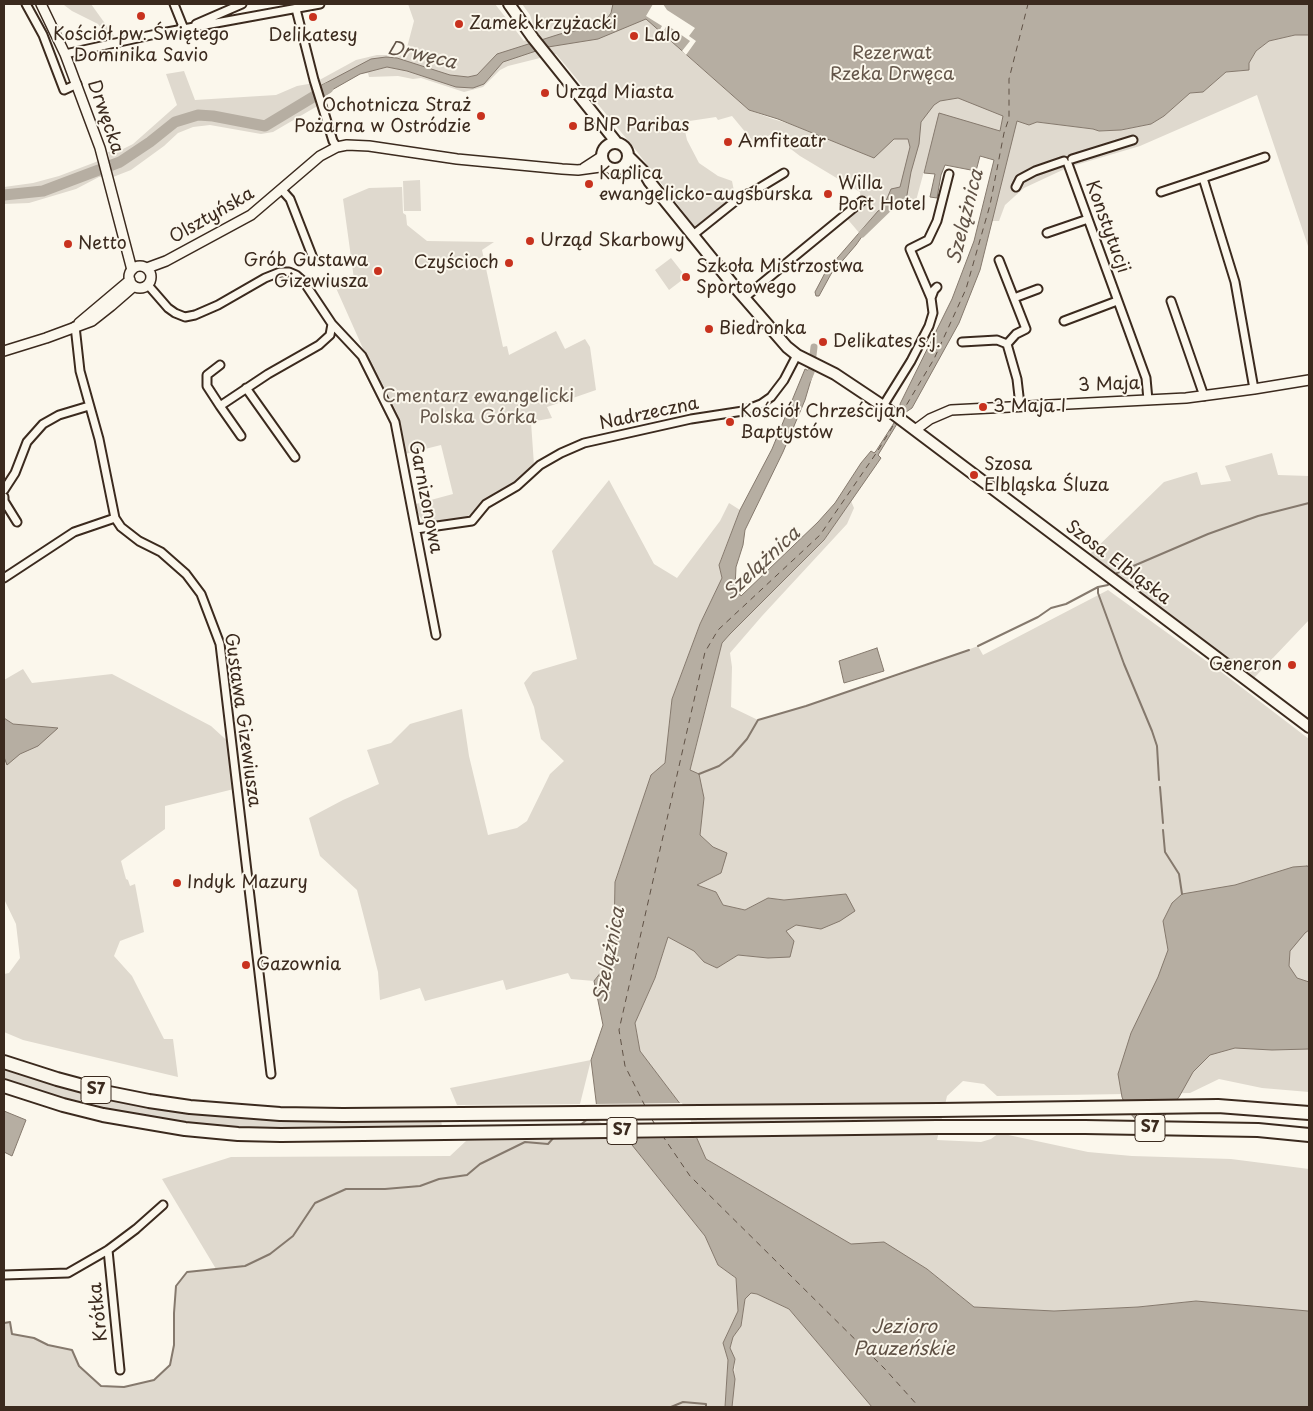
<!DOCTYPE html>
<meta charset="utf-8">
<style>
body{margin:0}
#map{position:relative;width:1313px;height:1411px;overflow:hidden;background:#fbf7ec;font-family:"Playpen Sans",sans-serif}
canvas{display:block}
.frame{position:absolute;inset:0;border:5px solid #3b2a1e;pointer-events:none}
</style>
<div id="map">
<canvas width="1313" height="1411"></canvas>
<div class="frame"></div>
</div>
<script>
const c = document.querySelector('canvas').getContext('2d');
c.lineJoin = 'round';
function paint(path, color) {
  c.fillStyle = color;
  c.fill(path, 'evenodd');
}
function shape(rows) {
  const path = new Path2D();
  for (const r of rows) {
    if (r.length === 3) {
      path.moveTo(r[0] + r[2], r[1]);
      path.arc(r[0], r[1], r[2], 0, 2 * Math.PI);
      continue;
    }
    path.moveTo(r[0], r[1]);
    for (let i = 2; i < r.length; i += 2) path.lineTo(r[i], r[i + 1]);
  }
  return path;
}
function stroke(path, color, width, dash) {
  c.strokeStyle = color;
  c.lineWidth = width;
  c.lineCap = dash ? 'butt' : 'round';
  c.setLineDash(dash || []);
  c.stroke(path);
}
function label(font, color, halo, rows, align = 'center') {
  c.font = font + ' "Playpen Sans",sans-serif';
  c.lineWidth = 4;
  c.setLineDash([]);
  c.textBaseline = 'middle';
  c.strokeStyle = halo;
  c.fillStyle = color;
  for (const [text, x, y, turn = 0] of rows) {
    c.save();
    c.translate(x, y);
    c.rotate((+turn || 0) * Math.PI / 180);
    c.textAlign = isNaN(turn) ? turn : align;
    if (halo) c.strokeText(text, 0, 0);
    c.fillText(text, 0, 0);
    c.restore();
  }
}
paint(shape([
 [66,4,91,4,114,36,108,38,98,24,72,11,64,5],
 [408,4,495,4,524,41,538,33,534,27,530,15,522,4,1309,4,1029,125,1037,122,1093,129,1099,131,1121,130,1151,124,1164,116,1190,93,1203,92,1226,72,1249,70,1249,63,1256,51,1269,41,1295,35,1309,35,1309,249,1257,95,1140,146,1069,167,1024,188,1005,205,999,221,985,221,1004,133,936,127,914,208,892,205,861,235,844,215,861,201,860,192,800,156,771,134,756,145,732,116,718,120,716,117,683,122,687,140,699,163,718,176,732,181,736,201,698,231,631,144,556,54,508,66,500,70,483,87,464,92,421,78,413,79,398,76,369,77,368,73,360,74,323,95,326,101,273,132,261,134,210,125,193,127,178,133,164,146,131,170,113,177,99,177,76,189,29,203,4,204,4,187,33,183,59,176,109,157,108,152,121,150,133,144,177,105,166,74,184,71,195,100,276,95,297,86,314,83,356,60,377,55,405,55,414,21],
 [676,46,874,158,790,124,773,119,749,110],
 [420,180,421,211,404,211,403,181],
 [402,187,403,213,406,215,407,225,427,241,494,242,482,250,503,347,507,346,509,355,556,331,565,349,585,339,590,347,596,390,547,407,552,418,531,422,534,465,515,483,483,501,470,517,425,524,418,514,416,504,453,494,441,445,405,454,399,421,365,353,336,288,354,279,343,199,369,188],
 [671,258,686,277,669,290,655,270],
 [1272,453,1278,475,1309,476,1309,620,1254,678,1090,554,1164,482,1197,472,1201,485,1231,481,1225,466],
 [609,480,654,564,677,578,720,521,729,503,740,510,719,564,722,578,700,624,672,699,665,763,651,775,615,882,614,935,609,962,594,981,571,979,568,973,506,990,503,980,425,1001,420,988,380,1000,378,972,357,890,320,856,309,818,343,800,379,784,367,750,391,743,410,724,462,709,469,756,488,835,517,828,527,821,550,774,564,761,541,739,534,707,524,683,533,672,577,659,552,551],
 [851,501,854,508,847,524,762,616,730,653,732,667,731,707,758,720,806,706,903,674,978,646,983,655,1108,590,1220,671,1309,739,1309,1092,1262,1088,1219,1079,1190,1093,997,1096,984,1084,963,1081,947,1096,937,1140,981,1142,991,1139,999,1133,1088,1152,1132,1156,1231,1159,1309,1169,1309,1312,1196,1301,1138,1307,1054,1311,974,1307,927,1269,884,1243,851,1245,706,1159,684,1109,640,1051,635,1023,655,978,668,937,694,951,704,962,717,968,738,955,768,958,786,931,796,925,821,929,846,894,784,900,768,898,745,910,723,905,716,892,697,885,713,847,700,835,704,798,690,771,722,643,730,634,824,540],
 [23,669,32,683,112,674,211,726,233,746,238,788,165,806,165,829,121,861,126,879,128,880,130,886,135,884,144,932,120,941,114,956,132,976,164,1039,173,1039,178,1077,23,1040,4,1032,4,974,9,973,20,958,16,924,4,899,4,680],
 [591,1060,580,1104,457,1105,450,1088],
 [4,1067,120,1100,441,1118,442,1128,254,1130,196,1126,81,1105,4,1082],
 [597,1111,624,1135,705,1236,718,1265,736,1278,738,1311,723,1343,728,1360,725,1407,4,1407,4,1323,10,1322,12,1334,34,1338,48,1345,72,1350,79,1366,101,1386,124,1387,154,1380,170,1365,174,1345,174,1313,176,1286,187,1272,216,1269,162,1179,231,1157,450,1156,466,1141,551,1140,555,1135,572,1132],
 [751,1293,757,1294,789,1309,872,1407,732,1407,735,1359,730,1349,733,1337,741,1326,745,1299]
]), '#dfd9ce');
const water = shape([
 [613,4,1309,4,1309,35,1295,35,1269,41,1256,51,1249,63,1249,70,1226,72,1203,92,1190,93,1164,116,1151,124,1121,130,1099,131,1093,129,1037,122,1029,125,1017,121,980,270,959,323,912,408,903,414,878,455,881,458,824,540,730,634,722,643,690,770,699,774,704,798,700,835,713,847,727,853,721,873,697,885,716,892,723,905,745,910,768,898,784,900,846,894,855,911,840,921,821,929,796,925,786,931,794,941,790,957,768,958,738,955,717,968,704,962,694,951,668,937,655,978,635,1023,640,1051,684,1109,706,1159,851,1244,884,1242,927,1269,974,1307,1054,1311,1138,1307,1196,1301,1308,1311,1309,1312,1309,1407,872,1407,789,1309,757,1294,751,1293,745,1299,741,1326,733,1337,730,1348,735,1359,733,1370,735,1379,732,1407,725,1407,728,1360,723,1343,738,1311,736,1278,718,1265,705,1236,624,1135,598,1117,591,1060,603,1025,594,981,609,962,614,935,615,882,651,775,665,763,672,699,700,624,722,578,719,565,740,510,772,449,805,369,813,373,805,400,783,452,745,530,743,545,736,567,735,588,741,596,818,522,835,503,861,463,871,451,874,453,876,451,901,412,900,404,952,299,974,241,994,160,980,156,976,171,945,165,941,175,937,198,930,197,935,174,924,173,939,113,1000,131,1003,116,958,98,940,101,934,105,921,122,919,144,911,172,907,195,902,208,894,208,888,212,885,210,870,225,856,245,831,274,819,296,816,296,815,292,826,271,878,211,883,208,891,189,900,187,910,147,908,139,894,139,874,158,778,119,749,110,646,19,598,39,548,47,503,62,484,84,473,88,456,87,407,71,387,67,360,74,323,95,320,86,371,59,386,57,397,58,450,75,468,77,477,75,497,54,560,34,592,27,604,23,611,13,613,4],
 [877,648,884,671,844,683,839,661,877,648],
 [4,718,13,724,58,728,38,746,20,754,7,765,4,757,4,718],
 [1307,866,1309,867,1309,930,1305,933,1290,951,1289,966,1297,978,1309,982,1309,1049,1272,1050,1235,1048,1210,1055,1193,1072,1179,1097,1162,1119,1140,1124,1127,1110,1122,1097,1118,1074,1131,1033,1158,977,1168,950,1163,921,1172,903,1182,894,1235,885,1293,867,1307,866],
 [4,1111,26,1120,12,1156,4,1152,4,1111]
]);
paint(water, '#b6aea2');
stroke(water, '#85796d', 1);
paint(shape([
 [653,4,663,4,667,10,695,28,689,36,696,41,686,55,682,51,690,41,667,25,662,34,659,31,662,26,646,16],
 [682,1103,699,1138,624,1139,596,1119,594,1104]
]), '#fbf7ec');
stroke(shape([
 [1117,573,1208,534,1258,516,1309,503],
 [1098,587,1098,593,1124,664,1152,731,1157,746,1159,780],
 [978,646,1038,617,1051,608,1066,604,1098,587,1108,585],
 [699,774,719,766,732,756,747,739,758,720,806,706,969,650],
 [1160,787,1163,823],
 [1163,830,1165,852,1179,874,1182,894],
 [579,1126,589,1118],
 [4,1323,10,1322,12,1334,34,1338,48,1345,72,1350,79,1366,101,1386,124,1387,154,1380,170,1365,174,1345,174,1313,176,1286,187,1272,245,1266,270,1254,293,1236,315,1203,346,1189,385,1189,420,1186,439,1179,467,1175,480,1164,525,1142,548,1144,555,1136],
 [671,1407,683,1402,706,1404,706,1407]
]), '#85796d', 2);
stroke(shape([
 [862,234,892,205],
 [808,379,811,372,814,347]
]), '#b6aea2', 7);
stroke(shape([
 [4,195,43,191,120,162,150,142,175,122,198,115,213,116,265,126,328,88]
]), '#b6aea2', 11);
stroke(shape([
 [901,414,934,359,966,289,990,205,1004,133,1009,118,1009,79,1028,4],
 [645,1106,625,1066,619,1030,705,652,718,630,820,535,877,452,896,421],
 [651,1118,656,1126],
 [662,1135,690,1176,884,1368,919,1407]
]), '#605246', 1, [6, 5]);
const minor = shape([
 [26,4,43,35,64,90,77,84],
 [174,4,184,29],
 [296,9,314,80,333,141,337,147],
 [196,24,242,4],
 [65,54,156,34,320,4],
 [1072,159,1133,140],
 [1068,164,1146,378,1148,400],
 [1016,187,1020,179,1035,171,1064,161],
 [282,190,290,199,313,258],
 [1161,192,1203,178],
 [1047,233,1088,219],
 [693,235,743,195,751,193,784,173],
 [999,260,1026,329,1016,334,1007,344],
 [148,285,168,308,175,313,185,317,195,315,218,305,265,278,280,272,289,272,296,275,304,282,332,324,330,335,319,345,268,374,220,406,241,436],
 [744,298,862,201],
 [931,298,910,249,928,240,937,221,949,174],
 [1014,298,1038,289],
 [1171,301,1204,396],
 [1064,321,1117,301],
 [332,324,362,356,395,422,436,635],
 [75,326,80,371,99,439,115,518,121,527,139,541,161,552,186,574,201,594,220,644,271,1074],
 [962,342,997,340,1007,344,1017,379,1020,405],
 [220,365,207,375,207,386,220,406],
 [246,388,295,457],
 [1254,389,1235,282,1203,178,1265,157],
 [883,406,911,361,929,326,933,313,931,298,934,290,937,287],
 [4,490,15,473,27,442,43,424,59,415,89,406],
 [4,497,4,501,17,522],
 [416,529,472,521,486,504,517,486,540,465,561,453,584,443,691,419,743,411,761,404,771,397,784,380,797,355],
 [4,578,74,532,115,518],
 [108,1250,120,1370],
 [4,1275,68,1273,108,1250,136,1229,163,1205]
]);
const tertiary = shape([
 [41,4,65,54,100,148,132,270],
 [584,168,601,157],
 [140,277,11],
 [147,268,166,261,251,215,320,156,337,147,347,145,369,146,457,159,562,169,578,170,600,167,605,165],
 [79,323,130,280],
 [4,351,46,338,92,321,111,306,134,286],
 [915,430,930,419,951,410,1186,398,1254,389,1309,380]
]);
const secondary = shape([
 [509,4,533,38,617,143],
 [615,156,13],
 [628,156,643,171,649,181,734,286,787,347,797,355,835,374,883,406,1309,727]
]);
const motorway = shape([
 [4,1062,57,1079,109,1093,149,1101,190,1107,280,1114,343,1115,939,1110,1218,1106,1309,1113],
 [4,1086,63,1105,103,1115,185,1129,238,1134,281,1135,937,1127,1085,1127,1258,1130,1309,1135]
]);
stroke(minor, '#3b2a1e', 11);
stroke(tertiary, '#3b2a1e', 12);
stroke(secondary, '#3b2a1e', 14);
stroke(motorway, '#3b2a1e', 16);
stroke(minor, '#fbf7ec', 7);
stroke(tertiary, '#fbf7ec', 9);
stroke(secondary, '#fbf7ec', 10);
stroke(motorway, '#fbf7ec', 12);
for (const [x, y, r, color] of [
 [141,16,5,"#c8321e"],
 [313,17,5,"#c8321e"],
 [459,24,5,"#c8321e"],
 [634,36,5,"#c8321e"],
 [545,93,5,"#c8321e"],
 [481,116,5,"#c8321e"],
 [573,126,5,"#c8321e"],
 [728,142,5,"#c8321e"],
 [589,184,5,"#c8321e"],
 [828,194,5,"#c8321e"],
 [530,241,5,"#c8321e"],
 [68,244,5,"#c8321e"],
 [509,263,5,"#c8321e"],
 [378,271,5,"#c8321e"],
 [686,277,5,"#c8321e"],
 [709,329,5,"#c8321e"],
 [823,342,5,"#c8321e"],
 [983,407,5,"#c8321e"],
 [730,422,5,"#c8321e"],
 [974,475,5,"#c8321e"],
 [1292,665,5,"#c8321e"],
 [177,883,5,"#c8321e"],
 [246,965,5,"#c8321e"]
]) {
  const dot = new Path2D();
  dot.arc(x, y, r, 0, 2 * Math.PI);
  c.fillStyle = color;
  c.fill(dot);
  stroke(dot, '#fbf7ec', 2);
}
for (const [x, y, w] of [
 [96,1090,30],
 [1150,1128,30],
 [622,1131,30]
]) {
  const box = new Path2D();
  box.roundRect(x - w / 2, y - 13.5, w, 27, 4);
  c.fillStyle = '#fbf7ec';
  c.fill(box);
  stroke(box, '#3b2a1e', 1);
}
label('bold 16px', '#3b2a1e', null, [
 ["S7",96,1090],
 ["S7",1150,1128],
 ["S7",622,1131]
]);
label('18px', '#3b2a1e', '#fbf7ec', [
 ["Zamek krzyżacki",469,24],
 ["Kościół pw. Świętego",141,35,"center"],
 ["Dominika Savio",141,56,"center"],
 ["Delikatesy",313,36,"center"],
 ["Lalo",644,36],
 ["Urząd Miasta",555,93],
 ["Ochotnicza Straż",471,106,"right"],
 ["Pożarna w Ostródzie",471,127,"right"],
 ["BNP Paribas",583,126],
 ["Amfiteatr",738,142],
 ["Kaplica",599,174],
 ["ewangelicko-augsburska",599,195],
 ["Willa",838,184],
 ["Port Hotel",838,205],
 ["Urząd Skarbowy",540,241],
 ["Netto",78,244],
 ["Grób Gustawa",368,261,"right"],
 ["Gizewiusza",368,282,"right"],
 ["Czyścioch",499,263,"right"],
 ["Szkoła Mistrzostwa",696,267],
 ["Sportowego",696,288],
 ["Biedronka",719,329],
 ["Delikates s.j.",833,342],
 ["3 Maja I",993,407],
 ["Kościół Chrześcijan",740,412],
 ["Baptystów",740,433],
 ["Szosa",984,465],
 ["Elbląska Śluza",984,486],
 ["Generon",1282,665,"right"],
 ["Indyk Mazury",187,883],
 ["Gazownia",256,965]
], 'left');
label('18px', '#64564a', '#fbf7ec', [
 ["Rezerwat",892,54],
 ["Rzeka Drwęca",892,75],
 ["Cmentarz ewangelicki",478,397],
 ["Polska Górka",478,418]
]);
label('18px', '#3b2a1e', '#fbf7ec', [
 ["Drwęcka",105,117,71],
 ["Olsztyńska",212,216,-30],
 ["Konstytucji",1107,227,70],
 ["3 Maja",1109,385,-2],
 ["Nadrzeczna",649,414,-12],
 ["Garnizonowa",425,497,79],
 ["Szosa Elbląska",1118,563,37],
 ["Gustawa Gizewiusza",242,720,82],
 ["Krótka",99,1312,-96]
]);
label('italic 19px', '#605246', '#fbf7ec', [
 ["Drwęca",422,56,13],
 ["Szelążnica",966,217,-76],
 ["Szelążnica",762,564,-43],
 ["Szelążnica",610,955,-79],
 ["Jezioro",904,1328],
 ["Pauzeńskie",904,1350]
]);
</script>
